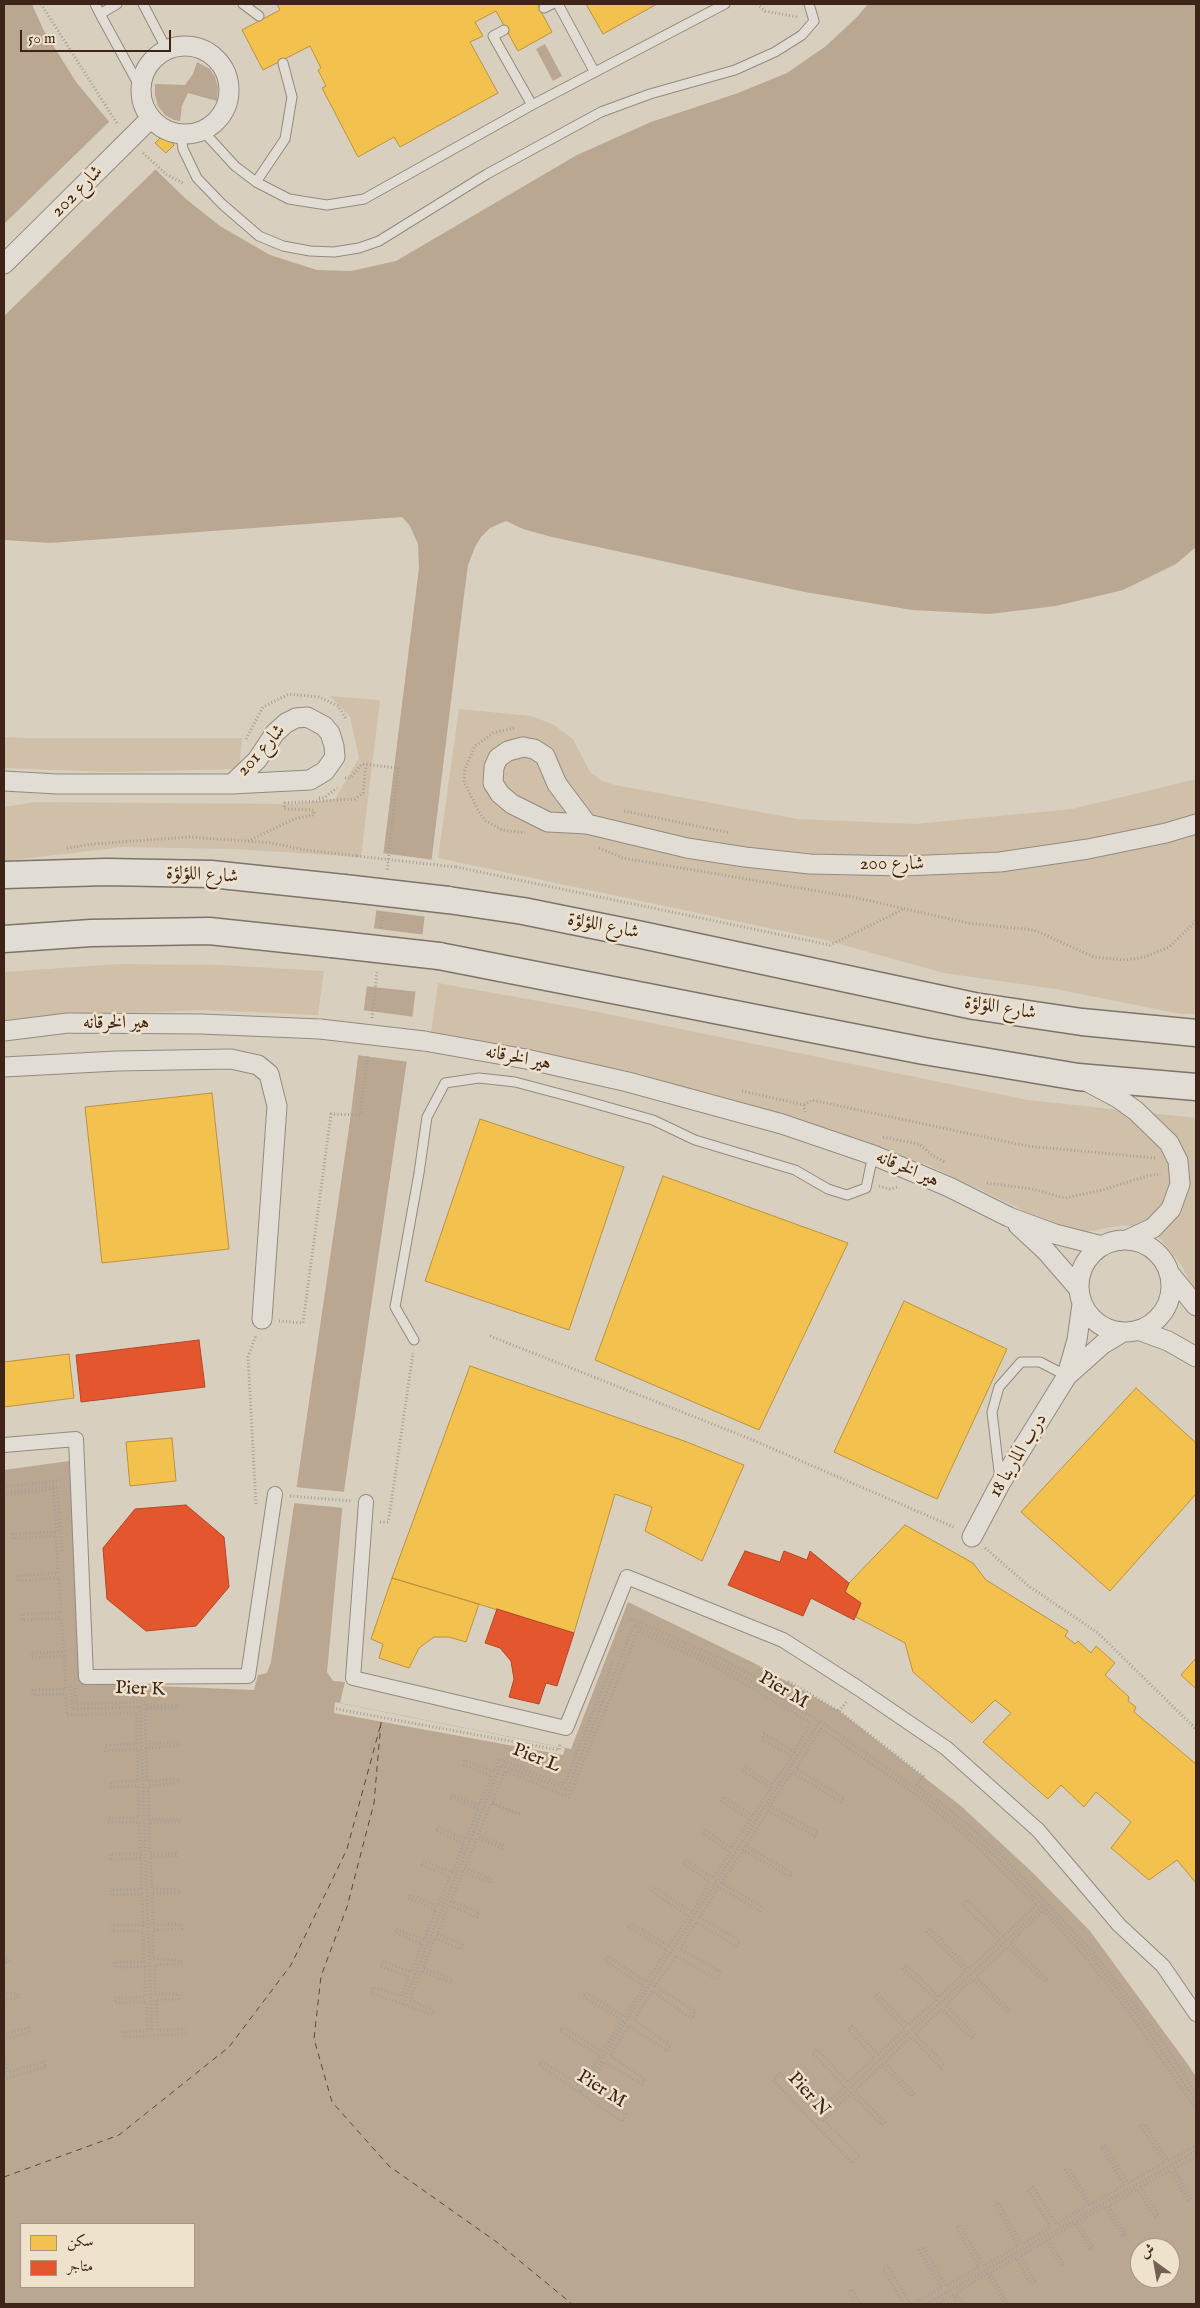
<!DOCTYPE html>
<meta charset="utf-8">
<style>
body{margin:0}
#map{position:relative;width:1200px;height:2308px;overflow:hidden;background:#d9cfbe;font-family:"IM FELL English",Amiri,serif}
canvas{display:block}
.frame{position:absolute;inset:0;border:5px solid #3d2318;pointer-events:none}
.legend{position:absolute;left:20px;top:2223px;width:175px;height:65px;box-sizing:border-box;background:#eee2cd;border:1px solid #a79685;margin:0;padding:6px 9px;list-style:none;font-size:15px;color:#3d2318}
.legend li{display:flex;align-items:center;gap:10px;height:25px}
.legend b{width:25px;border:1px solid #a79685}
.north{position:absolute;left:1130px;top:2238px;width:50px;height:50px;box-sizing:border-box;background:#eee2cd;border:1px solid #a79685;border-radius:50%;rotate:328deg;font-size:14px;font-weight:700;line-height:20px;text-align:center;color:#3d2318}
.north::after{content:'';display:block;margin:auto;width:18px;height:22px;background:#745f52;clip-path:polygon(50% 0,100% 100%,50% 72%,0 100%)}
.scale{position:absolute;left:20px;top:30px;width:151px;height:22px;box-sizing:border-box;border:2px solid #3d2318;border-top:0;padding-left:6px;font-size:15px;line-height:18px;white-space:nowrap;color:#3d2318;-webkit-text-stroke:4px #eee2cd;paint-order:stroke}
</style>
<div id="map">
<canvas width="1200" height="2308"></canvas>
<div class="frame"></div>
<ul class="legend">
<li><b style="height:14px;background:#f2c14e"></b>سكن</li>
<li><b style="height:14px;background:#e4572e"></b>متاجر</li>
</ul>
<div class="north">ش</div>
<div class="scale">50 m</div>
</div>
<script>
const c = document.querySelector('canvas').getContext('2d');
c.lineJoin = 'round';
function paint(path, color) {
  c.fillStyle = color;
  c.fill(path, 'evenodd');
}
function shape(rows) {
  const path = new Path2D();
  for (const r of rows) {
    if (r.length === 3) {
      path.moveTo(r[0] + r[2], r[1]);
      path.arc(r[0], r[1], r[2], 0, 2 * Math.PI);
      continue;
    }
    path.moveTo(r[0], r[1]);
    for (let i = 2; i < r.length; i += 2) path.lineTo(r[i], r[i + 1]);
  }
  return path;
}
function stroke(path, color, width, dash) {
  c.strokeStyle = color;
  c.lineWidth = width;
  c.lineCap = dash ? 'butt' : 'round';
  c.setLineDash(dash || []);
  c.stroke(path);
}
function label(font, color, halo, rows, align = 'center') {
  c.font = font + ' "IM FELL English",Amiri,serif';
  c.lineWidth = 5;
  c.setLineDash([]);
  c.textBaseline = 'middle';
  c.strokeStyle = halo;
  c.fillStyle = color;
  for (const [text, x, y, turn = 0] of rows) {
    c.save();
    c.translate(x, y);
    c.rotate((+turn || 0) * Math.PI / 180);
    c.textAlign = isNaN(turn) ? turn : align;
    if (halo) c.strokeText(text, 0, 0);
    c.fillText(text, 0, 0);
    c.restore();
  }
}
paint(shape([
 [330,696,380,700,361,857,234,849,123,847,4,861,4,807,35,802,294,804,335,799,359,758,350,717],
 [459,709,532,716,554,725,573,739,590,772,602,781,615,785,798,819,915,824,1072,809,1196,779,1196,1014,1181,1014,1055,989,944,973,825,940,438,858],
 [4,737,24,738,242,738,239,769,111,772,4,768],
 [120,964,221,965,324,971,318,1015,204,1010,56,1016,4,1021,4,972],
 [438,983,588,1010,1028,1100,1196,1118,1196,1295,1182,1266,1159,1237,1143,1228,1123,1225,1087,1232,1050,1223,928,1165,642,1074,431,1032]
]), '#d0c0a9');
paint(shape([
 [4,4,32,4,43,29,76,82,121,136,186,199,220,226,270,255,317,270,351,271,396,261,577,155,651,122,738,93,787,73,826,46,857,17,868,4,1196,4,1196,547,1176,564,1123,590,1056,606,990,614,912,610,805,592,552,537,523,529,506,521,490,528,481,537,475,547,468,565,463,603,408,1053,344,1491,327,1672,333,1681,345,1682,340,1703,571,1749,628,1602,754,1663,839,1711,961,1806,1032,1872,1090,1931,1189,2066,1196,2077,1196,2304,4,2304,4,1470,69,1461,82,1683,254,1690,258,1675,267,1673,271,1662,350,1121,419,568,418,544,410,526,402,517,50,543,4,540],
 [21,2224,194,2224,194,2287,21,2287],
 [1140,2248,1170,2248,1170,2278,1140,2278],
 [545,44,562,76,553,81,536,49],
 [197,62,210,69,215,77,218,87,217,101,188,93,182,106,180,121,174,120,165,115,158,106,155,95,155,84,185,85,193,74]
]), '#baa791');
paint(shape([
 [111,120,157,168,4,316,4,224],
 [381,853,435,860,428,917,374,910],
 [371,928,426,935,419,992,364,986],
 [361,1010,415,1017,410,1062,356,1055],
 [294,1487,346,1492,345,1508,292,1503],
 [335,1702,339,1703,565,1748,563,1755,334,1713]
]), '#d9cfbe');
const homes = shape([
 [277,4,537,4,552,32,518,51,496,11,475,22,483,36,470,42,498,93,400,147,394,137,358,157,322,88,326,86,318,70,321,68,310,46,263,70,242,30,280,10,277,4],
 [586,4,657,4,603,34,586,4],
 [160,138,169,139,174,145,166,153,155,143,160,138],
 [212,1093,229,1249,102,1263,85,1107,212,1093],
 [480,1119,624,1167,569,1330,425,1281,480,1119],
 [663,1176,848,1243,759,1430,595,1360,663,1176],
 [904,1301,1007,1349,937,1499,834,1452,904,1301],
 [69,1354,74,1398,4,1407,4,1362,69,1354],
 [470,1366,687,1442,744,1465,702,1561,645,1531,652,1507,615,1494,574,1633,392,1578,470,1366],
 [1136,1388,1196,1443,1196,1494,1110,1591,1021,1512,1136,1388],
 [172,1438,176,1481,130,1486,126,1442,172,1438],
 [905,1525,973,1563,986,1580,1068,1631,1065,1636,1075,1644,1078,1641,1091,1653,1096,1646,1115,1663,1105,1675,1129,1697,1128,1701,1136,1707,1134,1712,1196,1764,1196,1883,1177,1860,1149,1880,1111,1848,1131,1822,1096,1792,1084,1807,1061,1785,1048,1799,983,1742,1011,1713,995,1700,972,1723,913,1672,905,1643,856,1617,861,1603,845,1592,849,1583,905,1525],
 [392,1578,479,1604,466,1642,449,1637,434,1637,419,1648,409,1668,379,1658,383,1644,371,1639,392,1578],
 [1196,1658,1196,1689,1181,1675,1196,1658]
]);
paint(homes, '#f2c14e');
stroke(homes, '#bc923e', 1);
const shops = shape([
 [199,1340,205,1387,81,1402,76,1355,199,1340],
 [186,1505,224,1537,229,1587,196,1626,146,1631,107,1599,103,1548,135,1509,186,1505],
 [745,1551,780,1562,784,1551,807,1560,810,1551,849,1583,845,1592,861,1603,854,1620,811,1598,803,1616,728,1585,745,1551],
 [497,1609,574,1633,557,1686,546,1683,539,1704,509,1697,514,1679,511,1661,500,1648,485,1643,497,1609]
]);
paint(shops, '#e4572e');
stroke(shops, '#b24727', 1);
stroke(shape([
 [381,1722,374,1803,347,1907,321,1976,314,2039,332,2102,389,2166,498,2243,572,2304],
 [4,2177,119,2135,229,2047,291,1965,347,1849,380,1727]
]), '#5e4637', 1, [6, 5]);
const service = shape([
 [95,4,100,14,117,4],
 [143,4,167,50],
 [243,4,259,16],
 [558,4,594,71],
 [544,8,552,4],
 [100,14,141,89],
 [504,30,493,36,532,105],
 [203,131,235,166,256,182,289,199,327,205,364,199,532,105,725,4],
 [181,135,183,149,197,178,222,204,259,236,283,246,310,251,334,252,359,248,379,241,487,174,601,112,650,94,735,70,775,52,802,35,814,21,809,4],
 [256,182,285,139,292,97,283,63],
 [414,1340,395,1307,419,1173,427,1117,445,1083,479,1078,515,1082,579,1099,653,1120,695,1140,795,1170,828,1189,847,1195,866,1188,873,1155],
 [1000,1480,992,1412,999,1387,1021,1362,1040,1362,1067,1376]
]);
const pedestrian = shape([
 [4,1445,76,1439,86,1677,248,1676,275,1494],
 [366,1502,353,1678,566,1728,627,1577,783,1640,858,1688,946,1748,1038,1830,1119,1925,1163,1966,1196,2014]
]);
const minor = shape([
 [185,90,44],
 [4,264,151,118],
 [307,717,324,726,330,733,334,746,335,757,325,771,310,780,232,784,257,760,275,733,286,723,296,718,307,717],
 [523,747,534,749,545,756,557,784,587,824,548,822,512,804,500,794,493,783,494,767,498,758,508,751,523,747],
 [4,781,57,784,232,784],
 [587,824,687,848,745,857,810,864,904,866,1000,862,1088,849,1166,833,1196,824],
 [4,1031,68,1023,201,1024,320,1029],
 [424,1041,526,1059,628,1082,782,1124,873,1155,949,1187,1009,1217,1055,1234,1102,1246],
 [4,1067,117,1061,231,1059,258,1065,269,1074,277,1106,262,1319],
 [1086,1081,1118,1098,1136,1111,1169,1143,1178,1161,1180,1184,1171,1209,1153,1228,1129,1239],
 [1018,1225,1046,1251,1079,1289],
 [1125,1286,46],
 [1170,1274,1196,1306],
 [1138,1330,1168,1341,1196,1357],
 [1067,1375,1077,1340,1082,1304],
 [972,1537,1000,1484,1067,1376,1103,1344,1123,1332]
]);
const secondary = shape([
 [4,875,106,872,211,874,344,888],
 [448,900,523,911,637,934,974,1006,1082,1022,1196,1033],
 [4,939,91,933,209,931,332,944],
 [439,956,924,1051,1078,1077,1196,1087]
]);
stroke(service, '#938a7f', 11);
stroke(pedestrian, '#938a7f', 16);
stroke(minor, '#938a7f', 21);
stroke(secondary, '#7d7369', 29);
stroke(shape([
 [41,4,118,125],
 [757,4,765,11,798,17],
 [143,153,167,175,183,183],
 [514,728,493,733,475,746,465,769,464,782,479,812,486,821,502,830,525,833],
 [246,739,263,707,289,694,319,697,338,706,346,719],
 [345,778,350,778,362,764,398,768,387,871],
 [319,798,324,798,337,788],
 [624,811,730,833],
 [248,841,294,819,314,815,314,810,284,809,285,803,355,799,363,793,366,765],
 [67,848,93,844,189,837,272,843,305,850,357,856],
 [599,848,623,858,853,897,968,923,1034,930,1094,957,1125,960,1145,957,1169,947,1196,921],
 [456,867,830,945,904,909],
 [381,928,383,914],
 [372,1018,377,972],
 [742,1091,804,1105,805,1112],
 [804,1105,812,1100,1027,1146,1155,1158],
 [883,1137,919,1144,933,1156,945,1162],
 [987,1183,1032,1189,1065,1198,1102,1190,1147,1176,1161,1174],
 [879,1186,890,1189,897,1187],
 [279,1321,303,1323,331,1114,360,1115,368,1054],
 [490,1336,748,1438,956,1528],
 [4,1487,62,1480],
 [4,1493,57,1485,62,1552],
 [4,1496,53,1489,57,1532,13,1534,13,1539,56,1536,58,1573,17,1576,17,1581,59,1578,61,1613,22,1614,22,1620,61,1618,64,1652,32,1653,32,1658,64,1656,66,1689,33,1690,33,1695,66,1694,67,1715,136,1713,137,1744,106,1745,105,1751,138,1749,138,1781,110,1782,111,1787,138,1786,139,1817,108,1818,108,1823,139,1822,141,1854,110,1854,110,1860,141,1858,141,1889,111,1890,111,1895,142,1894,143,1925,112,1925,112,1931,143,1931,144,1962,114,1962,114,1967,145,1967,145,1997,115,1998,115,2003,146,2002,148,2031,123,2032,124,2037,185,2034,184,2029,158,2030,156,2000,179,1999,179,1994,155,1994,155,1965,182,1964,181,1960,153,1959,153,1930,182,1929,181,1924,153,1925,152,1893,180,1893,179,1889,152,1889,150,1857,176,1856,176,1853,150,1854,149,1822,180,1822,180,1819,149,1819,148,1786,179,1783,179,1779,147,1781,146,1748,179,1746,179,1742,146,1744,145,1709,177,1708,178,1705,145,1706,145,1702,76,1704,75,1688],
 [290,1496,351,1501],
 [256,1504,248,1357,256,1335],
 [380,1522,388,1522,389,1518,413,1353],
 [985,1548,1030,1587,1098,1633,1196,1729],
 [629,1621,630,1618,722,1659,783,1693,789,1682,839,1711,923,1776,917,1785,967,1824,1005,1859,1093,1952,1142,2014,1170,2052,1196,2094],
 [613,1662,564,1785,499,1759,494,1772,465,1760,464,1765,492,1776,479,1805,452,1795,451,1798,478,1809,466,1839,438,1827,436,1831,464,1843,452,1872,424,1861,422,1865,450,1877,438,1906,409,1894,408,1898,436,1910,424,1940,396,1929,395,1933,422,1944,411,1972,382,1961,381,1966,409,1977,401,1996,373,1987,371,1993,433,2015,435,2011,410,2000,421,1971,451,1983,452,1979,423,1968,435,1938,461,1949,463,1944,437,1934,449,1905,477,1917,479,1912,451,1901,463,1872,491,1883,492,1879,465,1868,477,1838,502,1848,503,1845,478,1835,491,1803,519,1814,492,1803,505,1771,569,1797,638,1631,716,1667,811,1723,794,1752,764,1734,762,1739,792,1757,772,1785,745,1766,742,1771,771,1788,753,1816,724,1797,721,1801,750,1820,731,1848,705,1829,702,1833,730,1852,713,1878,686,1860,683,1864,710,1882,692,1912,654,1887,652,1892,689,1916,669,1946,632,1923,629,1927,667,1950,646,1982,608,1956,605,1961,644,1986,624,2017,586,1992,583,1996,622,2021,602,2051,563,2027,560,2031,600,2056,580,2085,541,2061,539,2065,623,2122,626,2114,587,2089,604,2062,642,2084,645,2079,610,2056,629,2026,667,2051,671,2046,634,2020,652,1991,692,2019,695,2011,655,1986,676,1956,716,1979,721,1972,680,1949,696,1922,736,1946,740,1941,700,1917,718,1887,760,1911,763,1907,722,1883,743,1850,790,1877,792,1873,746,1846,768,1811,815,1836,818,1832,770,1806,792,1772,841,1802,844,1798,796,1768,821,1729,911,1791,960,1831,1037,1905,1003,1936,967,1900,962,1905,1000,1940,969,1969,930,1928,927,1932,966,1971,939,1997,907,1965,903,1969,936,2000,908,2025,877,1993,874,1996,905,2029,878,2054,852,2026,848,2030,874,2058,848,2082,817,2049,812,2053,845,2087,817,2112,780,2073,773,2080,852,2163,860,2156,824,2120,851,2093,881,2125,885,2122,855,2091,882,2065,912,2097,915,2094,885,2062,911,2037,941,2068,945,2064,915,2034,942,2009,972,2039,975,2035,946,2005,972,1979,1008,2013,1011,2011,976,1977,1007,1947,1045,1982,1048,1980,1010,1943,1043,1911,1085,1957,1123,2004,1196,2109],
 [71,1686,72,1709,140,1707,152,2032],
 [336,1709,559,1750,560,1743],
 [839,1711,848,1700],
 [4,1957,7,1957,9,1962,4,1963],
 [4,1995,16,1992,18,1997,4,2001],
 [403,2004,501,1765,567,1790,634,1625,720,1664,820,1721,907,1782,963,1828,1001,1862,1090,1955,1139,2017,1196,2101],
 [4,2034,28,2028,30,2032,4,2039],
 [4,2057,8,2072,44,2062,46,2067,4,2079],
 [4,2073,5,2076],
 [581,2091,820,1721],
 [817,2119,1044,1905],
 [856,2304,848,2291,852,2289,861,2304],
 [904,2304,883,2269,888,2266,910,2304],
 [913,2304,942,2288,919,2250,924,2247,946,2286,979,2267,956,2227,960,2225,984,2266,1018,2246,995,2204,998,2202,1022,2244,1051,2227,1028,2190,1033,2187,1056,2224,1088,2205,1065,2170,1069,2168,1091,2204,1124,2185,1101,2147,1105,2145,1128,2183,1164,2163,1141,2126,1145,2124,1168,2161,1196,2145],
 [926,2304,1196,2151],
 [937,2304,953,2295,958,2304],
 [963,2304,956,2293,987,2274,1005,2304],
 [1005,2304,1008,2303,990,2273,1016,2258,1030,2283,1035,2281,1020,2256,1046,2241,1061,2266,1064,2265,1049,2239,1075,2223,1090,2250,1093,2248,1078,2222,1105,2207,1122,2235,1125,2234,1109,2206,1137,2189,1155,2217,1159,2215,1141,2187,1170,2171,1188,2200,1191,2198,1174,2169,1196,2157]
]), '#a59f97', 3, [1, 2.5]);
stroke(service, '#e2ddd4', 9);
stroke(pedestrian, '#e2ddd4', 14);
stroke(minor, '#e2ddd4', 19);
stroke(secondary, '#e2ddd4', 26);
const minorBridge = shape([
 [320,1029,424,1041]
]);
const secondaryBridge = shape([
 [344,888,448,900],
 [332,944,439,956]
]);
stroke(minorBridge, '#938a7f', 21, []);
stroke(secondaryBridge, '#7d7369', 29, []);
stroke(shape([
 [357,856,456,867]
]), '#a59f97', 3, [1, 2.5]);
stroke(minorBridge, '#e2ddd4', 19);
stroke(secondaryBridge, '#e2ddd4', 26);
label('19px', '#3d2318', '#eee2cd', [
 ["شارع 202",78,192,-45],
 ["شارع 201",262,751,-48],
 ["شارع 200",892,865],
 ["شارع اللؤلؤة",202,876,3],
 ["شارع اللؤلؤة",603,927,11],
 ["شارع اللؤلؤة",1000,1009,9],
 ["هير الخرقانه",116,1024],
 ["هير الخرقانه",518,1059,11],
 ["هير الخرقانه",907,1170,23],
 ["درب المارينا 18",1019,1456,-59],
 ["Pier K",140,1690,2],
 ["Pier M",783,1691,31],
 ["Pier L",536,1759,21],
 ["Pier M",601,2090,32],
 ["Pier N",808,2095,48]
]);
</script>
